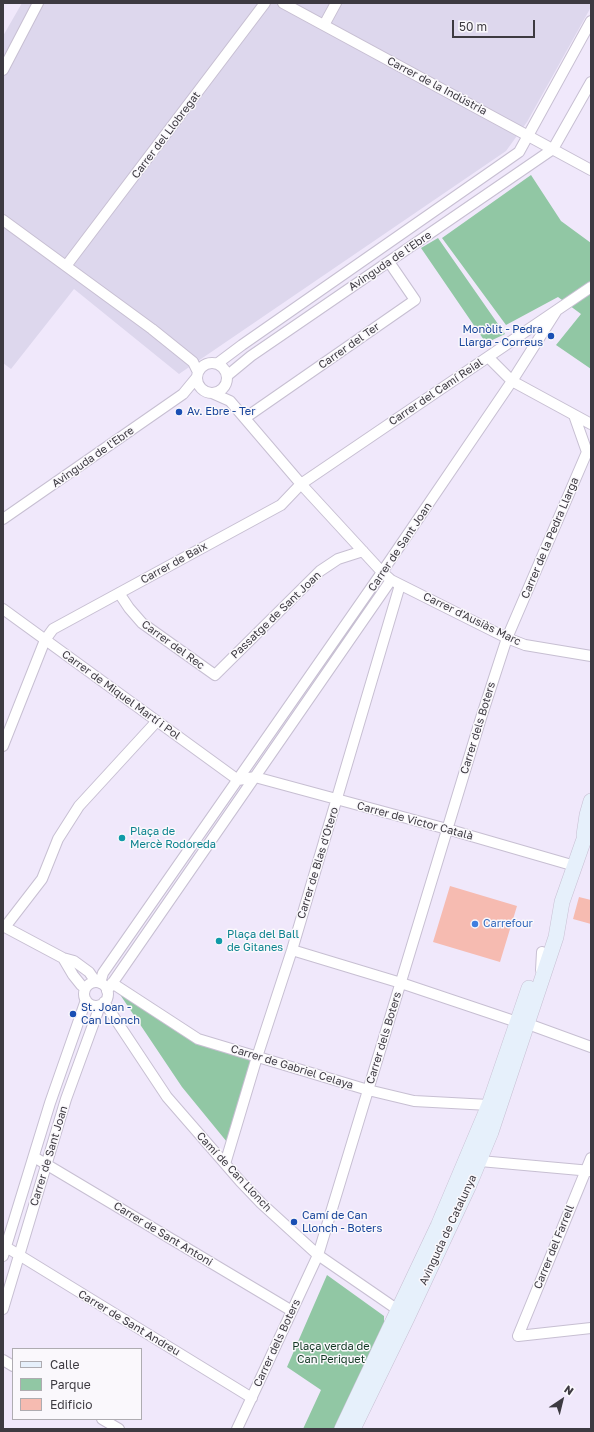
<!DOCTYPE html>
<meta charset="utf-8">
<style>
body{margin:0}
#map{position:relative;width:594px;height:1432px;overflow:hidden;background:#f0e8fb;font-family:"Golos Text",sans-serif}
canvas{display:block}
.frame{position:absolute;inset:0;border:4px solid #3d3a41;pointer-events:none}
.legend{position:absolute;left:12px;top:1348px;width:130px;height:72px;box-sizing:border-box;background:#faf8fc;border:1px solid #aeacb1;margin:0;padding:5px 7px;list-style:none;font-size:12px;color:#3d3a41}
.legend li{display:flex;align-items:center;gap:8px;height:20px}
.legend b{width:20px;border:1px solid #aeacb1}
.north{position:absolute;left:542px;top:1380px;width:40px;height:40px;-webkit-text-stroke:3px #faf8fc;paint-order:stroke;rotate:35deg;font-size:11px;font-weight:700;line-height:16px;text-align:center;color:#3d3a41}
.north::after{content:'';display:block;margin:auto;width:14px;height:18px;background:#3d3a41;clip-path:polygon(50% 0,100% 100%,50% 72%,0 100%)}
.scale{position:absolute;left:452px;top:20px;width:83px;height:18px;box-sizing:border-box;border:2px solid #3d3a41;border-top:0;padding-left:5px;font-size:12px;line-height:14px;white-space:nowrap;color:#3d3a41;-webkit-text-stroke:3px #faf8fc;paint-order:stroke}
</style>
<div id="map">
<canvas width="594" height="1432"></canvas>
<div class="frame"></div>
<ul class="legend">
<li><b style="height:5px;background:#e6f0fb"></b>Calle</li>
<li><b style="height:11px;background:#91c7a4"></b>Parque</li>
<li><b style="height:11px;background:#f6bbb1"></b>Edificio</li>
</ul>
<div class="north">N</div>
<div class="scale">50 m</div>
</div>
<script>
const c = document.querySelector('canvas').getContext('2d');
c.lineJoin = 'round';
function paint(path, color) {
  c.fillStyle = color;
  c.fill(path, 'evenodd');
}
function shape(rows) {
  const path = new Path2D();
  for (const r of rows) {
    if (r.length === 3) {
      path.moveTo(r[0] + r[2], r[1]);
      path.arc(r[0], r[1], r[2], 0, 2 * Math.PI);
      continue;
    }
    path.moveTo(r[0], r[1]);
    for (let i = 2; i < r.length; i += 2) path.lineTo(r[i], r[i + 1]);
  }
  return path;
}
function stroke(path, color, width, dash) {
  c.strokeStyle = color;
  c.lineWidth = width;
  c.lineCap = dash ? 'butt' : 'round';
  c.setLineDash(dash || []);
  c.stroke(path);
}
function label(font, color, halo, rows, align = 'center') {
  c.font = font + ' "Golos Text",sans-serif';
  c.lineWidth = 3;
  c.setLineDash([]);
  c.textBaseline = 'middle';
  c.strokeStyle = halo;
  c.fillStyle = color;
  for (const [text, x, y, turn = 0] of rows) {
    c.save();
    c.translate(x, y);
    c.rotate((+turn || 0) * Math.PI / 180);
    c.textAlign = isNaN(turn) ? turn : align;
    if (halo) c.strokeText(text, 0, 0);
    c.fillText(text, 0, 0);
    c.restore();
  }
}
paint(shape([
 [22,3,591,3,591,7,527,122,506,151,179,374,74,289,11,369,3,363,3,36]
]), '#ddd7ed');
paint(shape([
 [531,175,561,221,591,243,591,369,556,345,581,314,558,297,506,325,442,238],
 [438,238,505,334,486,343,421,248],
 [119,993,195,1042,252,1059,227,1142,182,1087],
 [327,1275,384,1316,384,1325,371,1350,364,1367,334,1429,303,1429,321,1390,287,1367]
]), '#91c7a4');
paint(shape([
 [450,886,517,906,500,962,433,942],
 [579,897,591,900,591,924,573,919]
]), '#f6bbb1');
const street = shape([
 [283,3,591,170],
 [324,25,336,3],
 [3,70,38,3],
 [3,220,152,329,193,362,198,372],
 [66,266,265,3],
 [488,357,512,381,591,424],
 [212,378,15],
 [218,363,242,345,519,152,591,21],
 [228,375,251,356,553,149,591,82],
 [212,393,230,401,301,484,382,572,391,580,507,638,525,645,591,656],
 [245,418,415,300,389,262],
 [3,519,183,394,197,377],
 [119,593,129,608,142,623,215,675,320,571,338,559,363,551],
 [3,609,238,780,255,777,447,829,575,866],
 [3,746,45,640,53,629,281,505,301,484,591,287],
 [3,926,63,958,74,961,89,972,96,982],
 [5,927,42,879,58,839,79,806,157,721],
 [292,950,401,983,517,1022],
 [63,958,73,975,81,985,85,988],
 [541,970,542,952],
 [96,994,12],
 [100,983,103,973,378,578,512,381,557,310],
 [112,983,198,1039,368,1090,414,1101,489,1105],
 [107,991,391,580],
 [104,1002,167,1097,240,1181,261,1203,318,1255,398,1310],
 [528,1024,591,1047],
 [34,1157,292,1311],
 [591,1158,518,1336,591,1328],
 [480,1161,591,1171],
 [225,1164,257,1057,292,950,400,585],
 [6,1247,252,1398],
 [3,1256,50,1103,86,1000],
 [3,1309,66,1099,97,1014,100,1005],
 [3,1360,13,1366],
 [102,1419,119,1429],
 [237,1429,318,1255,481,718,507,638,587,452,574,415]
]);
const secondary = shape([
 [584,835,587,815,591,801],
 [342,1429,438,1226,489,1105,529,988],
 [353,1429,407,1318,469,1185,491,1132,556,937,562,902,583,842,591,825]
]);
stroke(street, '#c7bfd2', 12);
stroke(secondary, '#c7bfd2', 16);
stroke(street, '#fff', 10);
stroke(secondary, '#e6f0fb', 15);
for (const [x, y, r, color] of [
 [551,336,4,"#1a4fb4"],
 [179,412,4,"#1a4fb4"],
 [122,838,4,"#0f9aa8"],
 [475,924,4,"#3f7fe0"],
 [219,941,4,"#0f9aa8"],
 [73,1014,4,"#1a4fb4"],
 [294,1222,4,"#1a4fb4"]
]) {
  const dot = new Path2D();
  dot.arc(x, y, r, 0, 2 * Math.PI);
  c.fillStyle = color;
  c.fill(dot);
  stroke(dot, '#faf8fc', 1.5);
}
label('11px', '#3d3a41', '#faf8fc', [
 ["Carrer de la Indústria",437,86,28],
 ["Carrer del Llobregat",166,135,-53],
 ["Avinguda de l'Ebre",390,261,-34],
 ["Carrer del Ter",349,346,-35],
 ["Carrer del Camí Reial",436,392,-34],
 ["Avinguda de l'Ebre",93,457,-35],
 ["Carrer de la Pedra Llarga",550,538,-67],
 ["Carrer de Sant Joan",400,547,-56],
 ["Carrer de Baix",174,563,-29],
 ["Passatge de Sant Joan",276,615,-44],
 ["Carrer d'Ausiàs Marc",472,619,26],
 ["Carrer del Rec",173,645,36],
 ["Carrer de Miquel Martí i Pol",121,695,36],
 ["Carrer dels Boters",478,728,-73],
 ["Carrer de Victor Català",415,821,15],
 ["Carrer de Blas d'Otero",318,863,-73],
 ["Carrer dels Boters",384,1038,-73],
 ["Carrer de Gabriel Celaya",292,1067,17],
 ["Carrer de Sant Joan",49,1156,-73],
 ["Camí de Can Llonch",234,1172,47],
 ["Avinguda de Catalunya",448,1230,-65],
 ["Carrer de Sant Antoni",163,1234,31],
 ["Carrer del Farrell",554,1247,-68],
 ["Carrer de Sant Andreu",129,1323,31],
 ["Carrer dels Boters",277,1343,-65]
]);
label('11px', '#164399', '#faf8fc', [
 ["Monòlit - Pedra",543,330,"right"],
 ["Llarga - Correus",543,343,"right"],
 ["Av. Ebre - Ter",187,412],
 ["St. Joan -",81,1008],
 ["Can Llonch",81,1021],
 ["Camí de Can",302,1216],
 ["Llonch - Boters",302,1229]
], 'left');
label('11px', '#0d838f', '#faf8fc', [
 ["Plaça de",130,832],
 ["Mercè Rodoreda",130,845],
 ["Plaça del Ball",227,935],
 ["de Gitanes",227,948]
], 'left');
label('11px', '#366cbe', '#faf8fc', [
 ["Carrefour",483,924]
], 'left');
label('11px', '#123923', '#faf8fc', [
 ["Plaça verda de",331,1347],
 ["Can Periquet",331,1360]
]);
</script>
